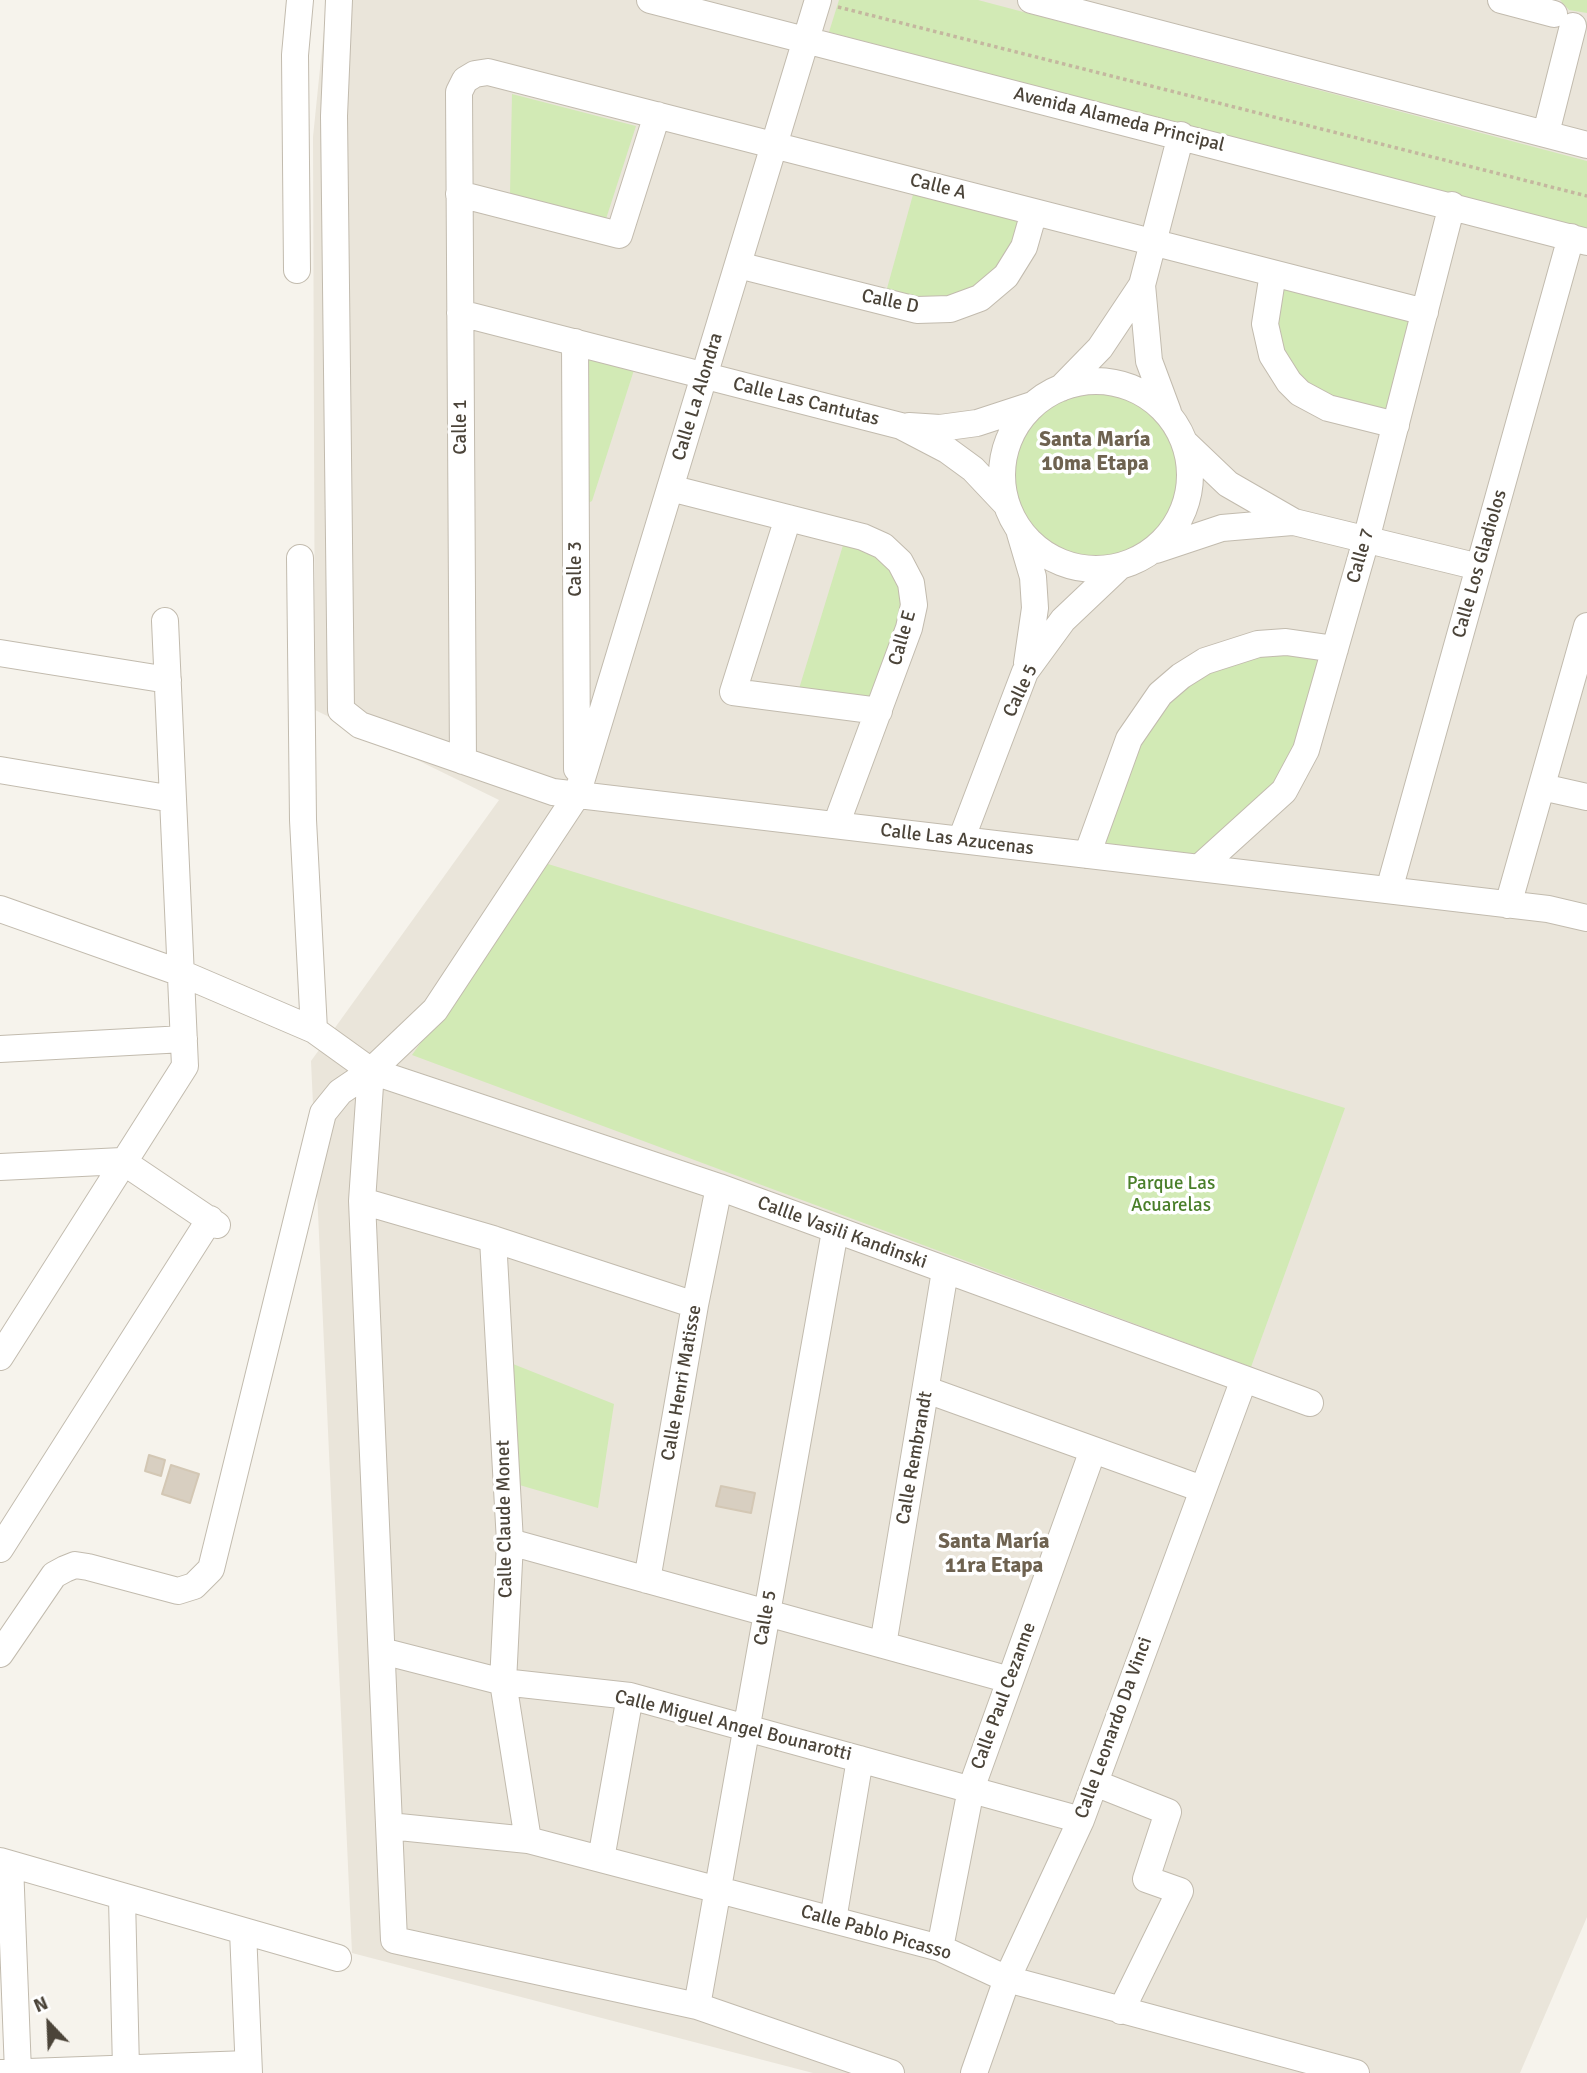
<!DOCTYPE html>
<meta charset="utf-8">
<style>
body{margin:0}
#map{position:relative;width:1587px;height:2073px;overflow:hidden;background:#f6f3ec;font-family:Signika,sans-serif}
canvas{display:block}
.north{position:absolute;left:14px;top:1989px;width:70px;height:70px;-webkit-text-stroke:5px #fff;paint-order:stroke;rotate:337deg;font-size:19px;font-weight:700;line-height:28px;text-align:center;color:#4b4439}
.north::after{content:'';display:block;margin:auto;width:24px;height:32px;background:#4b4439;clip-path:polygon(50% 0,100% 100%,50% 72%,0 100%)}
</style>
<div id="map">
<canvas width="1587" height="2073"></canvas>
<div class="north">N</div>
</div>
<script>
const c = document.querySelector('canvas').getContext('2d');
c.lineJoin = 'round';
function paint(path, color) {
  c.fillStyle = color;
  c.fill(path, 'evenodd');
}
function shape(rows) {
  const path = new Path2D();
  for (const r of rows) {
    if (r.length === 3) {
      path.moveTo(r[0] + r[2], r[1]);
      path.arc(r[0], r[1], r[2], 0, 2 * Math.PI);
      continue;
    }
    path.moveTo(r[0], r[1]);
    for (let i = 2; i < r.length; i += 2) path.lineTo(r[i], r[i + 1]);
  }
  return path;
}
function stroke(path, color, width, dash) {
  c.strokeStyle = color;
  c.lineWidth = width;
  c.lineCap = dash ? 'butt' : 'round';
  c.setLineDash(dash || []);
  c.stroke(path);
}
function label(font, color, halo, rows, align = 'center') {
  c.font = font + ' Signika,sans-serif';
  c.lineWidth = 7;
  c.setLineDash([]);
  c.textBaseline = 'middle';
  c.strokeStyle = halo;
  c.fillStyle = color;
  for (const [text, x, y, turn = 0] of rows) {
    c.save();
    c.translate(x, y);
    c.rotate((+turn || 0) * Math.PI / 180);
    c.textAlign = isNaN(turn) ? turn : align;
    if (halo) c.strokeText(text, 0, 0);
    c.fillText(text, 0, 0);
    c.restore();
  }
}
paint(shape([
 [327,0,1587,0,1587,1917,1520,2073,813,2073,352,1953,311,1061,499,800,315,710,313,137]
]), '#eae5da');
paint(shape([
 [839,0,978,0,1587,161,1587,231,829,32],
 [1560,0,1587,0,1587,13,1569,10],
 [512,94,636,126,606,219,510,194],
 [914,191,1025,220,1017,248,981,289,922,302,886,292],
 [1281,284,1414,319,1390,414,1333,400,1294,374,1274,331],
 [585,357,634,370,592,501,586,504],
 [1095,476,85],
 [844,542,873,551,896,571,905,615,873,703,798,692],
 [1280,650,1323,656,1293,753,1281,777,1197,856,1101,845,1141,739,1158,709,1210,668],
 [548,864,1345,1108,1251,1367,412,1055],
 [513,1364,614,1404,598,1508,516,1484]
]), '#d2eab5');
const building = shape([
 [149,1455,165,1460,161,1476,145,1471,149,1455],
 [171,1465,199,1474,190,1503,162,1494,171,1465],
 [721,1486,755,1493,751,1513,716,1506,721,1486]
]);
paint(building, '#d8cfc1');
stroke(building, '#d3c7b4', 2);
const minor = shape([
 [339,0,334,116,341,710,360,725,553,792,1548,909,1587,918],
 [650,0,1587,242],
 [1031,0,1587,145],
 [1501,0,1554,14],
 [1546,133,1573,26],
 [459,194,619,235,657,115],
 [738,265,917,310,950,309,980,298,1006,276,1024,247,1034,212],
 [297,270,295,55,300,0],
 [1273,273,1265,324,1272,355,1289,382,1300,393,1328,408,1396,425],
 [460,313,901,426,947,450,973,469,1006,504],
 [575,342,577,769],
 [1096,475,94],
 [1061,388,1100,348,1142,285],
 [1168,412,1149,361,1142,285,1181,135],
 [909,426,940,428,977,423,1032,405],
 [1185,443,1228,484,1294,522,1479,567],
 [670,488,863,537,883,546,900,562,911,583,914,605,909,628,836,825],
 [788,518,733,692,879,711],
 [1020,533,1033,577,1035,608,1027,663],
 [1156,550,1222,528,1292,522],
 [300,558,303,820,314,1030],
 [0,653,168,680],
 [463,761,459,92,465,80,475,74,488,72,1425,312],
 [0,770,173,799],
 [1542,787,1587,797],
 [961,840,1025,672,1063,620,1120,566],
 [1087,855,1129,739,1160,694,1181,676,1205,661,1258,644,1286,642,1335,649],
 [1199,868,1284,791,1306,750,1366,540,1452,205],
 [1389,890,1571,237],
 [1508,905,1587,626],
 [0,909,181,973,314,1030,371,1071,719,1187,1310,1403],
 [0,1049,184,1039],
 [371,1071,362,1201,394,1940,697,2006,891,2073],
 [0,1167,122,1161,217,1225],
 [362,1201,493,1239,695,1305],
 [493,1239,510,1542,503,1682,528,1840],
 [0,1357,185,1066,165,621],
 [927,1390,1202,1489],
 [510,1542,1010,1680],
 [0,1549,210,1219],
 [647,1580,695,1305,719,1187],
 [883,1645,945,1271],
 [382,1651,503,1682,630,1696,1081,1820],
 [0,1654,54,1575,65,1569,75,1565,88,1567,178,1591,194,1586,211,1569,323,1113,340,1092,371,1071,435,1010,577,795,818,0],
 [1095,1783,1168,1812,1146,1879,1180,1891,1121,2011],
 [389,1826,528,1840,940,1948,1007,1979,1356,2073],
 [601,1859,630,1696],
 [0,1861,338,1958],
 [10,1864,18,2072],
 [122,1898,126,2069],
 [833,1920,860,1759],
 [243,1931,249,2073],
 [940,1948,971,1789,1093,1450],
 [697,2006,835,1231],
 [1,2073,248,2064],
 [974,2073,1007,1979,1081,1820,1244,1379]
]);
stroke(minor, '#c2bbae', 28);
stroke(shape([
 [838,7,1587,196]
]), '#c4b79f', 3.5, [3.5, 3.5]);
stroke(minor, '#fff', 26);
label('19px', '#4b4439', '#fff', [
 ["Avenida Alameda Principal",1119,120,14],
 ["Calle A",938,187,14],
 ["Calle D",890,302,12],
 ["Calle La Alondra",698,397,-73],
 ["Calle Las Cantutas",806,402,14],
 ["Calle 1",461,427,-90],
 ["Calle 7",1361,556,-74],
 ["Calle Los Gladiolos",1480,564,-74],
 ["Calle 3",576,569,-90],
 ["Calle E",903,638,-74],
 ["Calle 5",1021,691,-65],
 ["Calle Las Azucenas",957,840,7],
 ["Callle Vasili Kandinski",842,1233,20],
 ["Calle Henri Matisse",682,1383,-80],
 ["Calle Rembrandt",915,1458,-80],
 ["Calle Claude Monet",505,1519,-91],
 ["Calle 5",766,1618,-80],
 ["Calle Paul Cezanne",1004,1696,-70],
 ["Calle Miguel Angel Bounarotti",733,1726,14],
 ["Calle Leonardo Da Vinci",1114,1728,-70],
 ["Calle Pablo Picasso",876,1933,16]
]);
label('19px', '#4a7f2a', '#fff', [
 ["Parque Las",1171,1184],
 ["Acuarelas",1171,1206]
]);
label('bold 21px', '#6e6250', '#fff', [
 ["Santa María",1095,440],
 ["10ma Etapa",1095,464],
 ["Santa María",994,1542],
 ["11ra Etapa",994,1566]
]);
</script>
